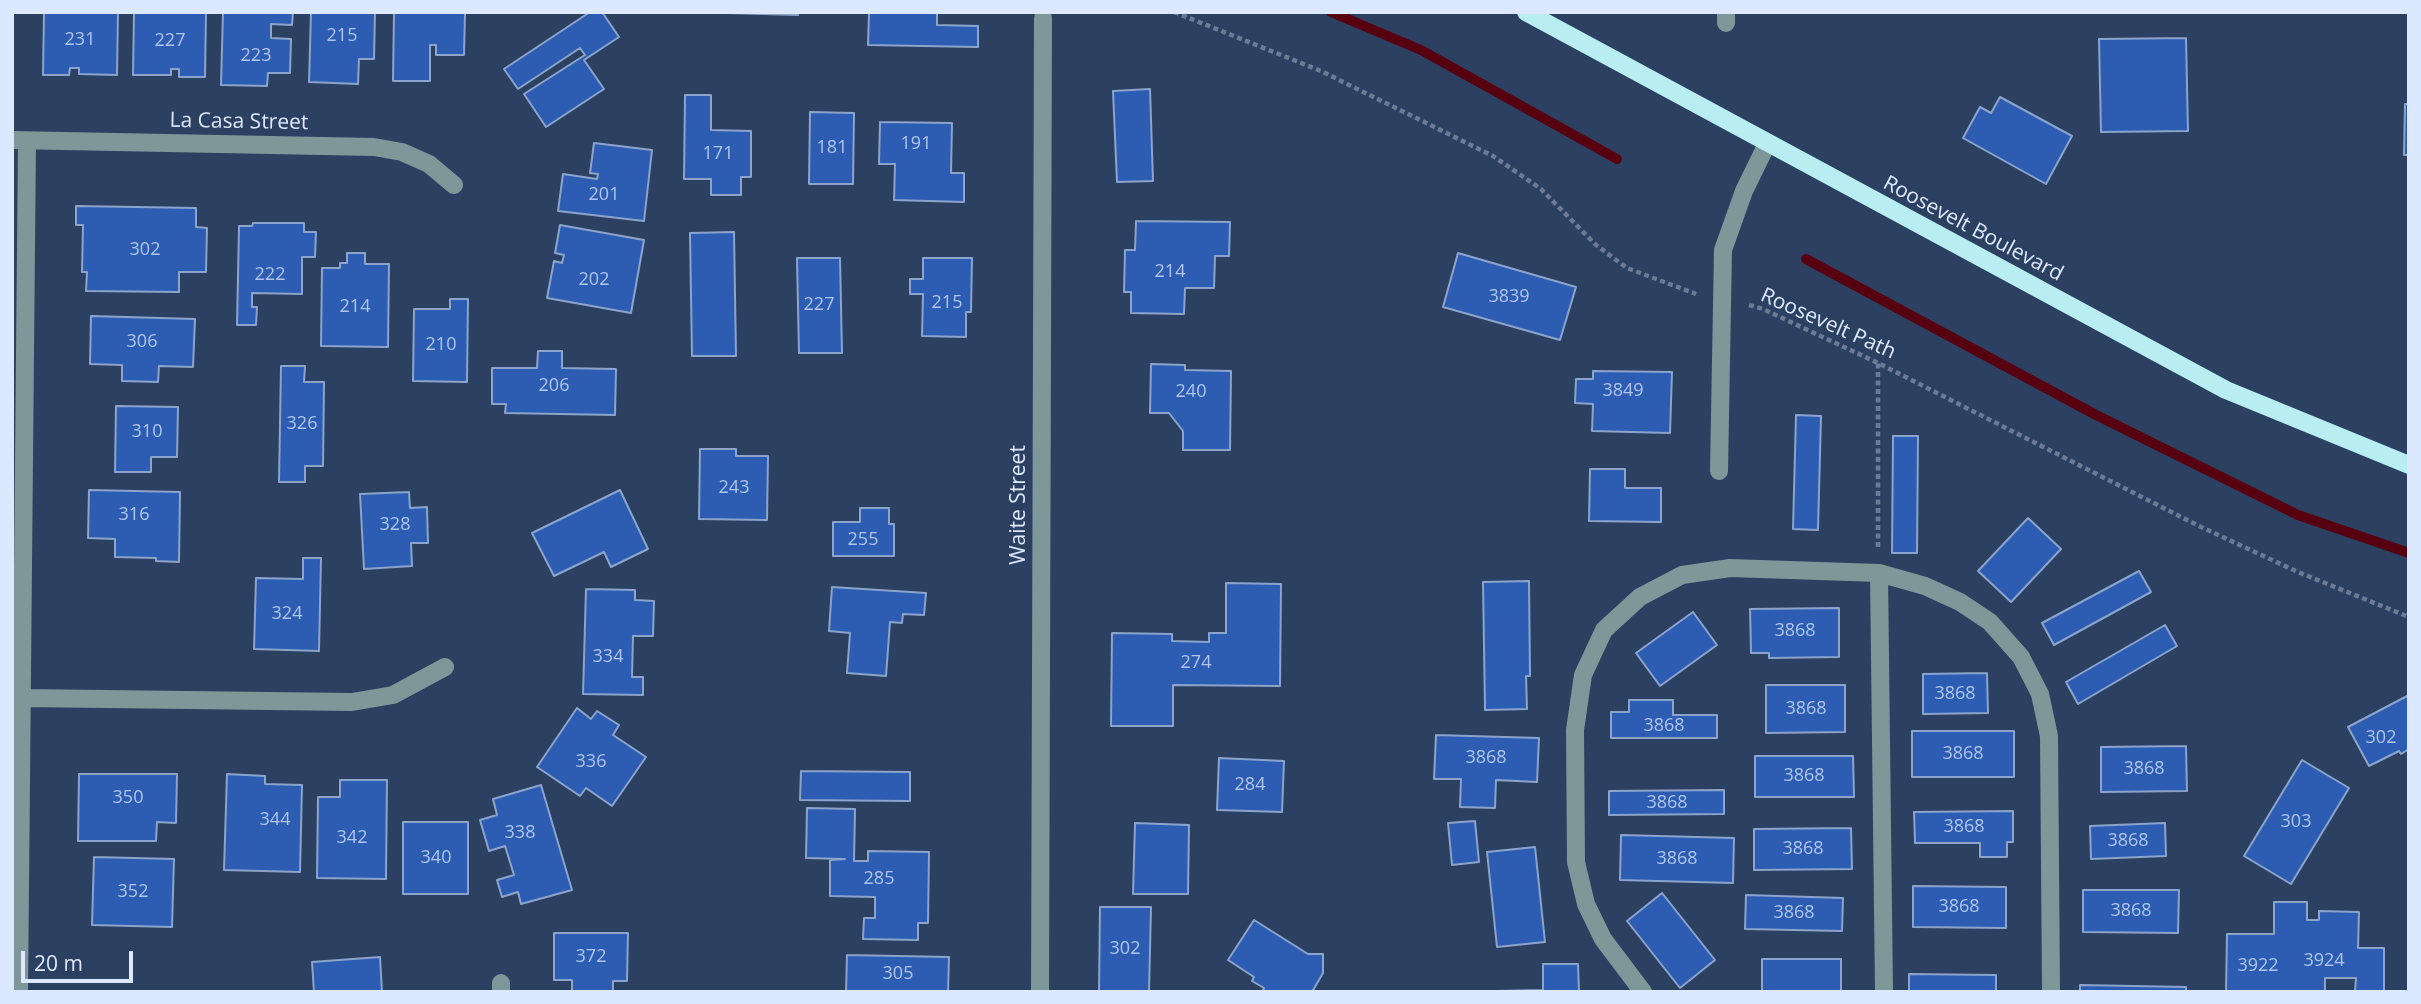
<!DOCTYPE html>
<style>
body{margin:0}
#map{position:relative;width:2421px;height:1004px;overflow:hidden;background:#2c4061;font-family:"Open Sans",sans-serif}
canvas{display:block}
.frame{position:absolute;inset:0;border:14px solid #dbe8fd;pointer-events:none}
.scale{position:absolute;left:21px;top:951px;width:112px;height:32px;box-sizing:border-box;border:4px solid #dbe8fd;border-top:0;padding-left:9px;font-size:21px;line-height:24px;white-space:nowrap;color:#dbe8fd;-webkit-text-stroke:5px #2c4061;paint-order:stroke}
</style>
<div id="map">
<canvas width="2421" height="1004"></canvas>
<div class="frame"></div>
<div class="scale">20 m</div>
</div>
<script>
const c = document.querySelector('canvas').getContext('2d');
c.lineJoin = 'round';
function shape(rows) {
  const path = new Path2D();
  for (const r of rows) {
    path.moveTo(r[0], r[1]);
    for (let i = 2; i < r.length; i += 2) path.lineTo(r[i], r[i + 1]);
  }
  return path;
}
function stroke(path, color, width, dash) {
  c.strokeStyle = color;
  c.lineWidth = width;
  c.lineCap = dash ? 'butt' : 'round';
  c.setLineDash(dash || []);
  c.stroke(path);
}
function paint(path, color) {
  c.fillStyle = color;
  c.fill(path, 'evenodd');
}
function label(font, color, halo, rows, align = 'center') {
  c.font = font + ' "Open Sans",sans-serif';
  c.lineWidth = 5;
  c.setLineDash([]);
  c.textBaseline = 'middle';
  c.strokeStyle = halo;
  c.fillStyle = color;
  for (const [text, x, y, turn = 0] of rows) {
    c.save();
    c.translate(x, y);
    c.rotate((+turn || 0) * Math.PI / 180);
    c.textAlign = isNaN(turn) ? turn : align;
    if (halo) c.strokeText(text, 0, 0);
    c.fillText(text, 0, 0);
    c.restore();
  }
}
stroke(shape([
 [1331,12,1421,50,1617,159],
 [1806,259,2096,415,2298,515,2409,553]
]), '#570010', 10);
const building = shape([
 [44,12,118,12,117,75,79,74,79,68,70,68,69,75,43,75,44,12],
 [134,12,206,12,205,77,179,77,179,69,171,69,171,75,133,75,134,12],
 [223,12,293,12,292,25,271,24,271,38,291,39,290,73,268,73,267,86,221,85,223,12],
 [311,12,375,12,374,59,359,59,358,84,309,82,311,12],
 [394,12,465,12,464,55,436,55,436,45,430,45,430,81,393,81,394,12],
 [590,12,602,12,619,37,584,60,604,89,546,127,524,94,585,55,580,48,518,89,504,69,590,12],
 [693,12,798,12,798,15,693,12],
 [869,12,937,12,937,25,978,26,978,47,868,45,869,12],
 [2186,38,2188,131,2101,132,2099,39,2186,38],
 [1150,89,1153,181,1117,182,1113,91,1150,89],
 [685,95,711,95,711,130,751,131,751,177,741,177,741,195,711,195,711,179,684,179,685,95],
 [2000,97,2072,136,2046,184,1963,138,1980,107,1991,113,2000,97],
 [2405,104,2409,104,2409,155,2404,155,2405,104],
 [810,112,854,113,853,184,809,184,810,112],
 [880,122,952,123,951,173,964,173,964,202,894,200,895,164,879,164,880,122],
 [594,143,652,150,644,221,558,211,563,174,597,179,598,174,590,173,594,143],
 [76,206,196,208,196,227,207,228,206,272,179,272,179,292,86,291,87,272,82,272,83,225,76,225,76,206],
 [1136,221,1230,222,1229,256,1215,256,1214,288,1185,288,1184,314,1131,313,1131,292,1124,292,1125,250,1135,250,1136,221],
 [253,223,304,223,304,232,316,232,315,257,302,257,302,294,252,293,252,307,257,307,256,325,237,325,239,226,252,226,253,223],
 [560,225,644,240,631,313,547,298,554,261,562,263,564,255,555,253,560,225],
 [734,232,736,356,692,356,690,233,734,232],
 [347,253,365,253,365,264,389,264,388,347,321,346,322,268,340,268,340,263,347,263,347,253],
 [1458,253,1576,287,1560,340,1443,307,1458,253],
 [797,258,840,258,842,353,799,353,797,258],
 [923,258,972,258,971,312,966,312,966,337,922,336,923,294,910,294,910,279,923,279,923,258],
 [450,299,468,299,467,382,413,381,414,309,450,309,450,299],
 [91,316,195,319,193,367,159,366,158,382,122,381,122,365,90,364,91,316],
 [538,351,562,351,562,368,616,369,615,415,505,413,506,404,492,404,492,368,537,368,538,351],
 [1151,364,1185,365,1185,370,1231,371,1230,450,1183,450,1183,431,1169,413,1150,413,1151,364],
 [281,366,305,366,304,382,324,382,323,466,305,466,305,482,279,482,281,366],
 [1593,371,1672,372,1670,433,1592,431,1593,404,1575,403,1576,379,1593,379,1593,371],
 [116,406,178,407,177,457,151,457,151,472,115,472,116,406],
 [1796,415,1821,416,1818,530,1793,529,1796,415],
 [1893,436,1918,436,1917,553,1892,553,1893,436],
 [700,449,736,449,736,456,768,456,767,520,699,519,700,449],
 [1590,469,1625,469,1625,488,1661,488,1661,522,1589,521,1590,469],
 [89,490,180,492,179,562,156,561,156,558,115,557,115,539,88,538,89,490],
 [620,490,648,549,611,567,604,552,554,576,532,533,620,490],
 [409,492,410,508,427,507,428,543,411,543,412,566,364,569,360,494,409,492],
 [860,508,889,508,889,524,894,524,894,556,833,556,833,522,860,522,860,508],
 [2028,518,2061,549,2011,602,1978,571,2028,518],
 [303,558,321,558,319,651,254,649,256,578,303,579,303,558],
 [2139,571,2151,592,2054,645,2042,623,2139,571],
 [1529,581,1530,676,1526,676,1527,709,1485,710,1483,582,1529,581],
 [1226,583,1281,584,1280,686,1173,685,1173,726,1111,726,1112,633,1172,634,1172,641,1209,642,1209,633,1226,633,1226,583],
 [832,587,926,593,924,615,903,614,902,623,890,622,886,676,847,673,850,633,829,631,832,587],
 [586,589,635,590,635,600,654,601,653,636,633,636,632,677,643,677,643,695,583,694,586,589],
 [1839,608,1839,657,1769,658,1769,653,1751,653,1750,609,1839,608],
 [1693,612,1717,645,1660,686,1636,653,1693,612],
 [2165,625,2177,646,2078,704,2066,682,2165,625],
 [1987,673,1988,713,1923,714,1923,674,1987,673],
 [1766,685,1845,685,1845,732,1766,733,1766,685],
 [2409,695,2409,749,2401,754,2399,751,2369,766,2348,727,2409,695],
 [1629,700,1673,700,1673,715,1717,715,1717,738,1611,738,1611,712,1629,712,1629,700],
 [577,708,591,719,597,711,619,725,613,735,646,757,612,806,586,788,580,796,537,767,577,708],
 [1912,731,2014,731,2014,777,1912,777,1912,731],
 [1436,735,1539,738,1537,782,1496,780,1495,808,1460,807,1461,779,1434,779,1436,735],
 [2186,746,2187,791,2101,792,2101,747,2186,746],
 [1755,756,1853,756,1854,797,1755,797,1755,756],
 [1219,758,1284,761,1282,812,1217,810,1219,758],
 [2302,760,2349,788,2291,884,2244,856,2302,760],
 [801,771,910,772,910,801,800,800,801,771],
 [79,774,177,774,176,823,157,822,156,841,78,841,79,774],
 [227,774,265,776,265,784,302,785,300,872,224,870,227,774],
 [340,780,387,780,386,879,317,878,318,797,340,797,340,780],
 [541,785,572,890,521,904,518,892,502,897,497,880,514,875,505,846,489,851,480,820,497,815,493,799,541,785],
 [1724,790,1724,814,1609,815,1609,791,1724,790],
 [807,808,855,809,854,861,868,861,868,851,929,852,928,923,918,923,918,940,863,939,864,918,875,918,875,897,830,896,830,860,845,859,806,858,807,808],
 [2013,811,2013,842,2007,842,2007,857,1980,857,1980,843,1915,843,1914,812,2013,811],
 [1475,821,1479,862,1452,865,1448,823,1475,821],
 [403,822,468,822,468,894,403,894,403,822],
 [1135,823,1189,825,1188,894,1133,894,1135,823],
 [2165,823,2166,856,2091,859,2090,826,2165,823],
 [1851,828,1852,869,1754,870,1754,829,1851,828],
 [1621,835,1734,838,1733,883,1620,880,1621,835],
 [1535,847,1545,942,1497,947,1487,852,1535,847],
 [94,857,174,859,172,927,92,925,94,857],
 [1913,886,2006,887,2006,928,1913,927,1913,886],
 [2083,890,2179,890,2178,933,2083,932,2083,890],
 [1662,893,1715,960,1680,988,1627,921,1662,893],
 [1746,895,1843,898,1842,931,1745,929,1746,895],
 [2274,902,2307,902,2307,920,2319,920,2319,911,2359,912,2358,948,2384,948,2384,992,2355,992,2356,978,2325,978,2325,992,2226,992,2227,934,2274,934,2274,902],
 [1100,907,1151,907,1149,992,1099,992,1100,907],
 [1254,920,1308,954,1323,954,1323,973,1312,992,1262,992,1264,988,1252,981,1254,977,1228,960,1254,920],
 [554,933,628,933,627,981,613,981,613,992,572,992,572,980,554,980,554,933],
 [847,955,949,957,948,992,846,992,847,955],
 [380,957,382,992,314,992,312,962,380,957],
 [1762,959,1841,959,1841,992,1762,992,1762,959],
 [1543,964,1578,964,1579,992,1447,992,1543,990,1543,964],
 [1909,974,1996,975,1996,992,1909,992,1909,974],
 [2080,985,2186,987,2186,992,2080,992,2080,985]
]);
paint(building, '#2c5db2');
stroke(building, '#8ca4cb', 2);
stroke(shape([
 [1174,12,1321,71,1493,156,1541,189,1596,245,1627,268,1696,294],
 [1749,305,1763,309,1878,363,2199,526,2298,572,2409,617],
 [1878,547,1878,363]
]), '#6a7b98', 4.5, [5, 3.5]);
stroke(shape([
 [1726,12,1726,23],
 [12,140,374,147,402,152,429,164,454,185],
 [1719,471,1723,250,1744,191,1767,144],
 [1879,573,1884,992],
 [22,698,352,702,393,695,445,667],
 [19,992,27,141],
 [501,992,501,983],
 [1040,992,1043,18],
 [1643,992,1603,939,1586,904,1576,862,1575,730,1583,675,1604,630,1640,597,1682,575,1730,568,1879,573,1925,586,1960,602,1990,622,2021,657,2040,694,2049,736,2051,992]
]), '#7e9798', 18);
stroke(shape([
 [1526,12,2226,390,2409,465]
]), '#b8eef1', 18);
label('18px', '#afc5ea', null, [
 ["215",342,36],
 ["231",80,40],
 ["227",170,41],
 ["223",256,56],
 ["191",916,144],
 ["181",832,148],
 ["171",718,154],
 ["201",604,195],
 ["302",145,250],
 ["214",1170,272],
 ["222",270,275],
 ["202",594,280],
 ["3839",1509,297],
 ["215",947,303],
 ["227",819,305],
 ["214",355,307],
 ["306",142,342],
 ["210",441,345],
 ["206",554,386],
 ["3849",1623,391],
 ["240",1191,392],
 ["326",302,424],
 ["310",147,432],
 ["243",734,488],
 ["316",134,515],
 ["328",395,525],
 ["255",863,540],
 ["324",287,614],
 ["3868",1795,631],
 ["334",608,657],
 ["274",1196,663],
 ["3868",1955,694],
 ["3868",1806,709],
 ["3868",1664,726],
 ["302",2381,738],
 ["3868",1963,754],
 ["3868",1486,758],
 ["336",591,762],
 ["3868",2144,769],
 ["3868",1804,776],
 ["284",1250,785],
 ["350",128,798],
 ["3868",1667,803],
 ["344",275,820],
 ["303",2296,822],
 ["3868",1964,827],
 ["338",520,833],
 ["342",352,838],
 ["3868",2128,841],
 ["3868",1803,849],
 ["340",436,858],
 ["3868",1677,859],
 ["285",879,879],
 ["352",133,892],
 ["3868",1959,907],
 ["3868",2131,911],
 ["3868",1794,913],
 ["302",1125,949],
 ["372",591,957],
 ["3924",2324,961],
 ["3922",2258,966],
 ["305",898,974]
]);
label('21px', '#dbe8fd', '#2c4061', [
 ["La Casa Street",239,122,1],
 ["Roosevelt Boulevard",1973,229,28],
 ["Roosevelt Path",1828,324,24],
 ["Waite Street",1019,505,-90]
]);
</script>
